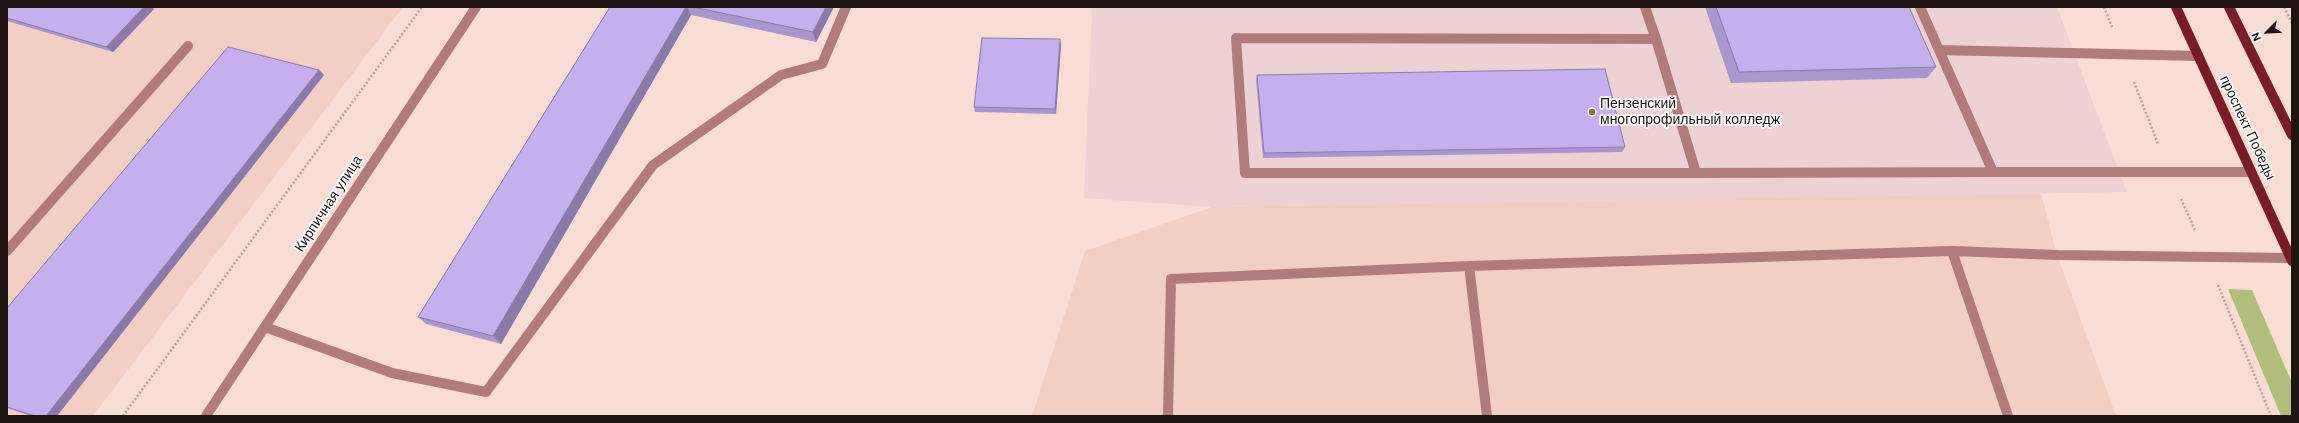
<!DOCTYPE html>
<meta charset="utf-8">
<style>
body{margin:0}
#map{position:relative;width:2299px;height:423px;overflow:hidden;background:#f8ddd4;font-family:"DM Sans",sans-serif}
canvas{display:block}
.frame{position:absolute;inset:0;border:8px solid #1e1512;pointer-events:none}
.north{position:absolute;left:2247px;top:12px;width:40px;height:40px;-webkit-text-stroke:3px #fff;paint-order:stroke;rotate:246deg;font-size:11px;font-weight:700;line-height:16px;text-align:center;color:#1e1512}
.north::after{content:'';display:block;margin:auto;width:14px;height:18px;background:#1e1512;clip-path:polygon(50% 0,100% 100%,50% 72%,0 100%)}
</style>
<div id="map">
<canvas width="2299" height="423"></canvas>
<div class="frame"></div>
<div class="north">N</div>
</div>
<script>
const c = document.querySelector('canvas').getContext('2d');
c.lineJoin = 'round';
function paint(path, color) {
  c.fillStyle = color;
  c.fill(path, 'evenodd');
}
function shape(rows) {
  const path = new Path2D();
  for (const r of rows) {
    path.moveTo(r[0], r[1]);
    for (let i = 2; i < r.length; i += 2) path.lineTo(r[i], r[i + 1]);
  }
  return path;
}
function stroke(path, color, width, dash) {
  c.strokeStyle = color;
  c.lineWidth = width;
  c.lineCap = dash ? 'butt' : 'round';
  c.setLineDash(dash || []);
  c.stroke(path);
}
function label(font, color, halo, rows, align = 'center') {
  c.font = font + ' "DM Sans",sans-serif';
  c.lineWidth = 3.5;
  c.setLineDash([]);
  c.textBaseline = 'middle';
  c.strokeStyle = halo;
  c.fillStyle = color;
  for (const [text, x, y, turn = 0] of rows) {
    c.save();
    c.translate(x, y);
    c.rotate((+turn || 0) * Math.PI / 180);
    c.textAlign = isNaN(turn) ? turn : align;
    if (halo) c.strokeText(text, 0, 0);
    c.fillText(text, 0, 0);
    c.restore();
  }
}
paint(shape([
 [7,7,403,7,93,416,7,416],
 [2041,193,2057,255,2116,416,1032,416,1085,251,1212,207]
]), '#f1cfc2');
paint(shape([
 [1092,7,2057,7,2127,192,1212,207,1084,198]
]), '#edd2d4');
paint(shape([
 [2228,289,2252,290,2292,383,2292,416,2281,416]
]), '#b1bd79');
stroke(shape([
 [2104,7,2112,27],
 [2284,7,2292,23],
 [2134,82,2158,144],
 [2181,199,2195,230],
 [2218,285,2271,416],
 [123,416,422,7]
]), '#b7a19a', 2.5, [2, 2]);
stroke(shape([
 [1645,7,1656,39],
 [1920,7,1939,50],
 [1236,38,1656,39,1696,173,1245,173,1236,38],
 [1993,172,2251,172],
 [1696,173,1993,172,1939,50,2198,56],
 [7,251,188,46],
 [1952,251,2008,416],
 [1469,266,1487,416],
 [265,327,392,373,486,392,653,165,781,75,822,64,846,7],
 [1168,416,1171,279,1469,266,1952,251,2057,255,2292,258]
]), '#b17b7a', 10);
stroke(shape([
 [206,416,476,7]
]), '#b17b7a', 10);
stroke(shape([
 [2176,7,2292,261],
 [2229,7,2292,135]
]), '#7b1b25', 10);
paint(shape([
 [7,7,152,7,154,9,113,52,7,21],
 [610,7,834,7,816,42,691,15,501,344,426,324,418,317],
 [1705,7,1909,7,1936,67,1927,78,1731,83],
 [1061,45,1056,114,975,112,974,107],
 [319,70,324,75,57,416,31,416,7,408,7,308],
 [1257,75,1625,147,1622,152,1263,158,1256,80]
]), '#aa96ce');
paint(shape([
 [144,7,152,7,154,9,113,52,106,47],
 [686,7,687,7,691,15,501,344,493,336],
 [826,7,834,7,816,42,813,32],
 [1060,39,1061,45,1056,114,1055,109],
 [319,70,324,75,57,416,46,416]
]), '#8b7aa7');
const building = shape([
 [7,7,144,7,106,47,7,18,7,7],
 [610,7,686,7,493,336,418,317,610,7],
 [693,7,826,7,813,32,693,7],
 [1716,7,1909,7,1936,67,1739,72,1716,7],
 [982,38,1060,39,1055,109,974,107,982,38],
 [228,47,319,70,46,416,35,416,7,407,7,308,228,47],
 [1605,69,1625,147,1264,153,1257,75,1605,69]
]);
paint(building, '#c6afef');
stroke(building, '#8b7aa7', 1);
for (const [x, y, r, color] of [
 [1592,112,4,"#a07224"]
]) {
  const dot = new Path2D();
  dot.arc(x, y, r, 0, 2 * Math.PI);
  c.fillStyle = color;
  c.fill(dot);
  stroke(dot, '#fff', 1.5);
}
label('14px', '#1e1512', '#fff', [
 ["Пензенский",1600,104],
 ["многопрофильный колледж",1600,120]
], 'left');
label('14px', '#1e1512', '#fff', [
 ["проспект Победы",2247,128,65],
 ["Кирпичная улица",329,204,-57]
]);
</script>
